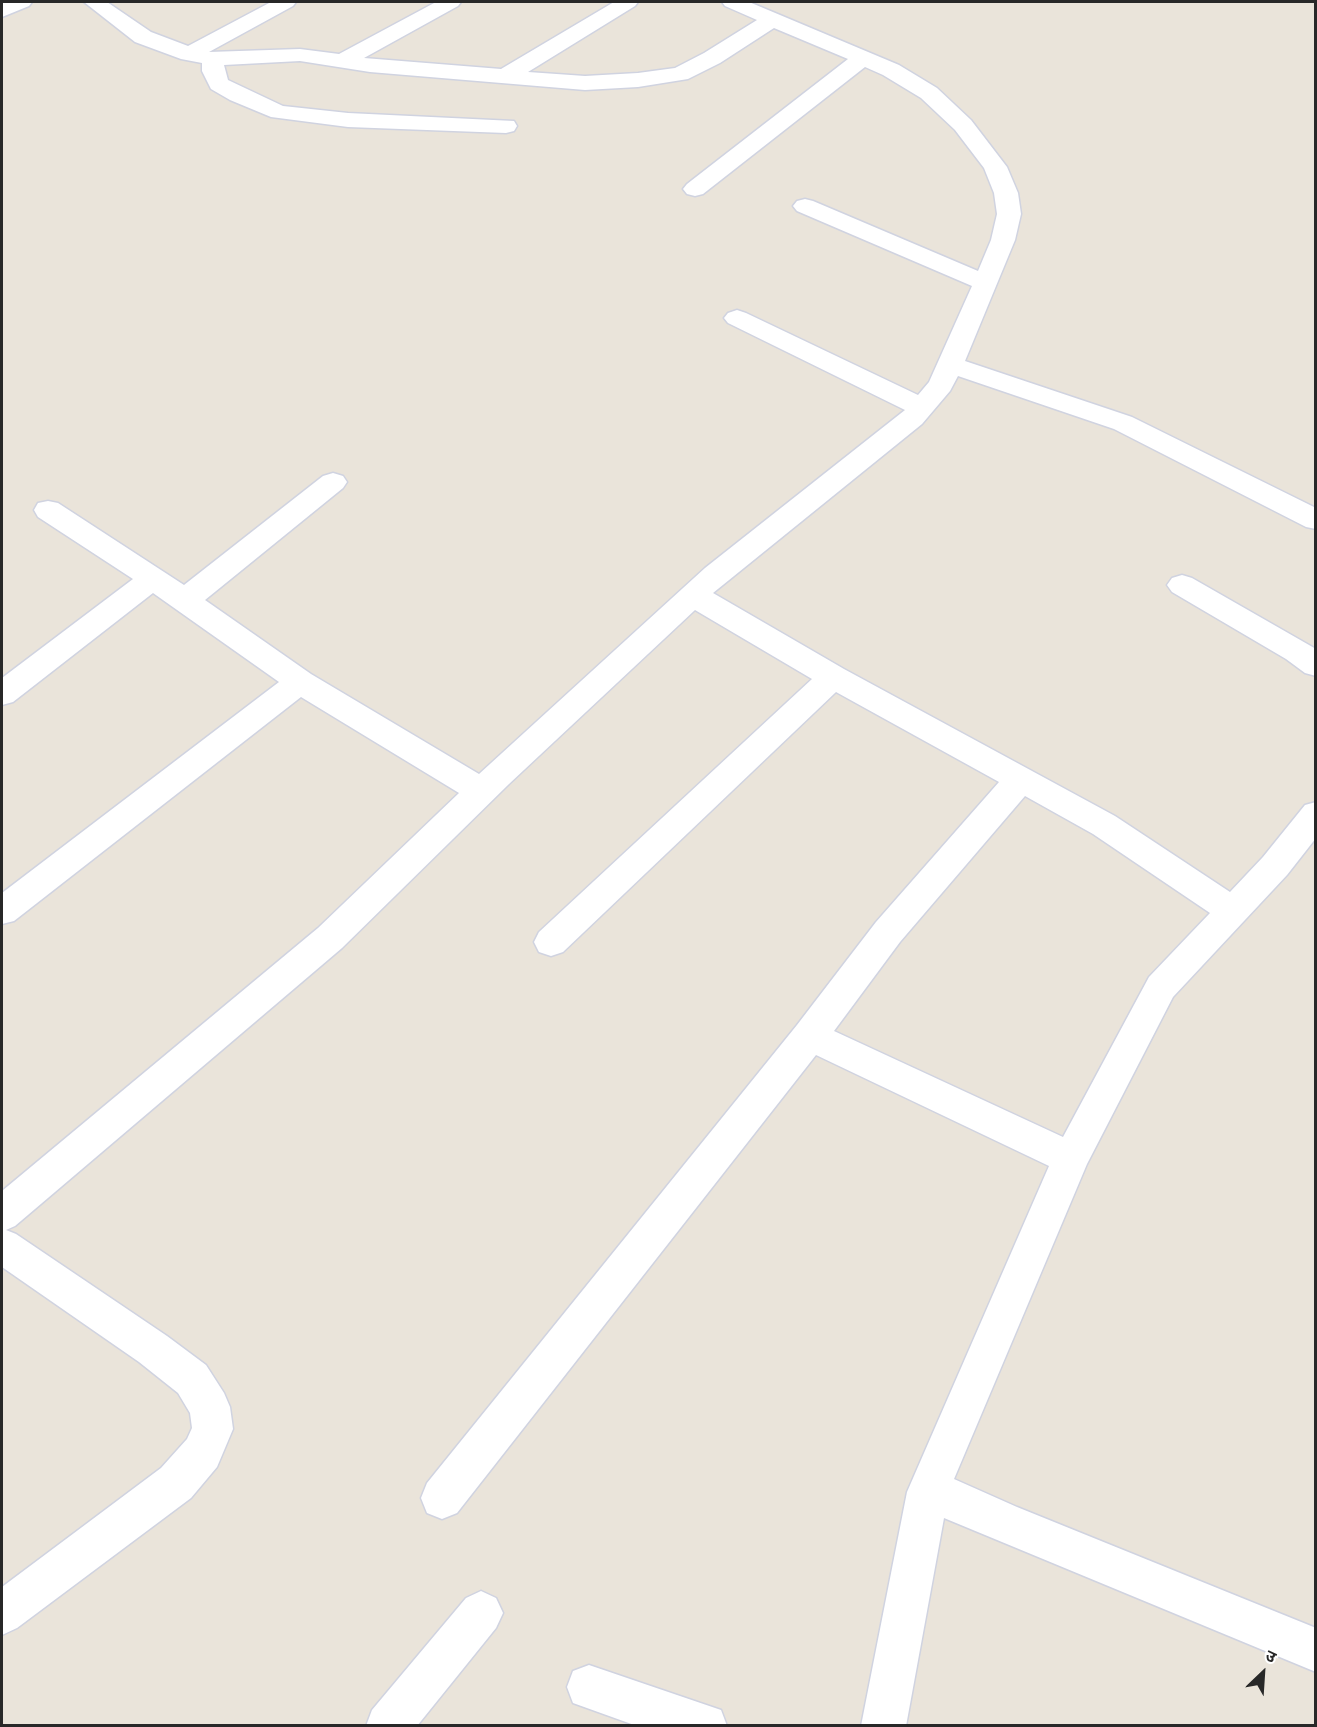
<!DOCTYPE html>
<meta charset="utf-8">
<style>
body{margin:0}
#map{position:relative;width:1317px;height:1727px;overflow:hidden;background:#eae4da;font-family:"Space Grotesk","Noto Sans Devanagari",sans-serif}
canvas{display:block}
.frame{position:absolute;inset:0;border:3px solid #282828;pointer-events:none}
.north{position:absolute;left:1233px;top:1643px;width:60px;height:60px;-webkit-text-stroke:4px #fff;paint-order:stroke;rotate:25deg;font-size:16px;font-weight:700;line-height:24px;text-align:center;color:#282828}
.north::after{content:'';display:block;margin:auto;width:21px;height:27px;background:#282828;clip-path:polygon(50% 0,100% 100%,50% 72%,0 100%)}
</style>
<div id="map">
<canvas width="1317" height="1727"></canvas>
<div class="frame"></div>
<div class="north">उ</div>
</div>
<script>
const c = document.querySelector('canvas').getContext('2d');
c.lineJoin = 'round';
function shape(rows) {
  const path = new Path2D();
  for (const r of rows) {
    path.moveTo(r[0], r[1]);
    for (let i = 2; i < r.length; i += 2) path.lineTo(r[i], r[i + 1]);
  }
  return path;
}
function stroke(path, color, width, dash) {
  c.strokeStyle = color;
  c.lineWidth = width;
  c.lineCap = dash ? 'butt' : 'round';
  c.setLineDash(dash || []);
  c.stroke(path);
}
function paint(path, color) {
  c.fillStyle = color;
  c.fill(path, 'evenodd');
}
const minor = shape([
 [6,2,32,2,29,6,2,17,2,3,6,2],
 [84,2,107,2,151,32,188,46,271,2,296,2,293,6,209,52,300,49,339,54,436,2,461,2,458,6,364,58,501,69,614,2,638,2,635,6,528,72,585,76,638,73,675,68,704,53,757,20,725,6,722,2,749,2,780,15,899,65,937,88,971,120,1007,167,1018,193,1021,214,1015,240,965,361,1132,417,1316,508,1316,529,1306,527,1114,429,958,376,950,391,922,424,713,593,844,669,1115,816,1230,892,1263,857,1305,805,1316,802,1316,838,1287,875,1173,997,1087,1164,954,1479,1017,1507,1316,1628,1316,1672,944,1518,906,1726,861,1726,907,1492,1049,1166,816,1055,457,1513,442,1519,427,1513,421,1498,427,1483,797,1025,876,922,999,782,836,692,563,952,551,956,539,952,534,942,539,932,812,679,695,610,509,784,342,948,15,1226,6,1230,16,1234,167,1336,206,1365,224,1393,230,1407,233,1429,217,1467,191,1498,17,1628,2,1635,2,1587,161,1468,187,1439,192,1428,190,1413,178,1393,139,1362,2,1267,2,1191,318,928,459,793,301,697,14,921,2,924,2,893,279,682,153,593,13,702,2,705,2,678,133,579,38,517,34,510,38,503,48,501,58,503,184,585,323,476,333,473,343,476,347,482,343,488,205,600,311,674,479,774,705,568,905,410,728,323,724,318,728,313,737,310,746,313,918,395,929,382,972,286,797,211,793,206,797,201,805,199,813,201,978,271,991,240,997,214,994,193,984,168,955,130,921,98,883,75,865,67,703,194,695,196,687,194,683,189,687,184,848,59,774,28,720,63,688,79,638,87,585,90,370,72,300,61,224,65,228,80,283,106,348,113,514,121,517,126,514,131,506,133,348,127,271,117,230,100,211,89,202,71,202,63,181,59,135,42,84,2],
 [1025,796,1093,834,1210,913,1149,977,1063,1137,834,1031,900,942,1025,796],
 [1182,575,1192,578,1316,649,1316,676,1305,673,1286,659,1172,592,1167,585,1172,578,1182,575],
 [481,1591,496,1598,503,1613,496,1628,417,1726,366,1726,372,1710,466,1598,481,1591],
 [589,1665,721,1710,727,1726,637,1726,573,1703,567,1687,573,1671,589,1665]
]);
stroke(minor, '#d0d3e0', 3);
paint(minor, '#fff');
</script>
